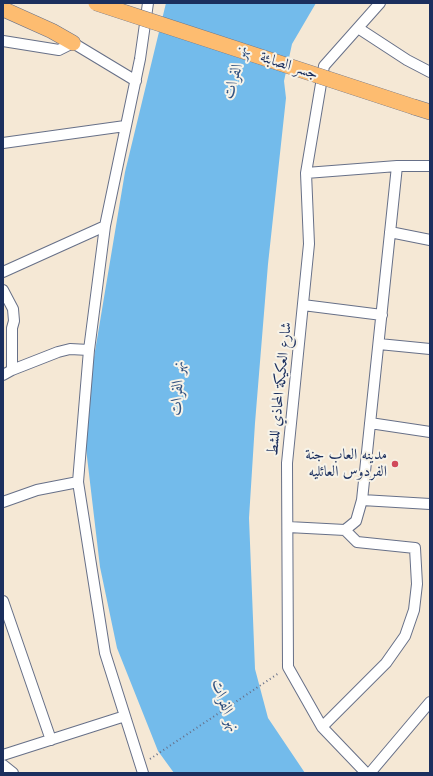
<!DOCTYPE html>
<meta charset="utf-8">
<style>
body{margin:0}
#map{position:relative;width:433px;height:776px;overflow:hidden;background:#f5e8d5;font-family:"Old Standard TT",serif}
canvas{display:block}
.frame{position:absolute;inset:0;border:4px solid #1b2f5e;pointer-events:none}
</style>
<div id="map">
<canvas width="433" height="776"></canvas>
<div class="frame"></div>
</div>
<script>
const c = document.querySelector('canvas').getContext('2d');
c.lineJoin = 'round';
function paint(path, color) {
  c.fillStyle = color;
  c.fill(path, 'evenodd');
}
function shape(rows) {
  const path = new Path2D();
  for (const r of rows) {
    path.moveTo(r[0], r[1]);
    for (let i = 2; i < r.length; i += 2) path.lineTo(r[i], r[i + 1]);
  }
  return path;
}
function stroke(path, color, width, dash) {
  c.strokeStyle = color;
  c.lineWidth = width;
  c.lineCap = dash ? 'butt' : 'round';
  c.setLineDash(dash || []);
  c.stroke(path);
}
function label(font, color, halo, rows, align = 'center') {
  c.font = font + ' "Old Standard TT",Amiri,serif';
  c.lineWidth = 4;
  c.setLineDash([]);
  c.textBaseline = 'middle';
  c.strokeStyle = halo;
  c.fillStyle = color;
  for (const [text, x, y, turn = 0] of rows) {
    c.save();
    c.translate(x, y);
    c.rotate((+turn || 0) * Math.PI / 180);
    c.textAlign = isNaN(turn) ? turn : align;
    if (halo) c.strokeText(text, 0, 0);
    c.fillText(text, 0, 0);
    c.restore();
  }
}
paint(shape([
 [166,3,316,3,292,44,284,81,286,98,268,264,255,423,249,518,255,669,268,718,305,773,174,773,158,751,117,648,100,567,83,423,125,172]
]), '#73bbeb');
const street = shape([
 [358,28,407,60,430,72],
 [3,41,59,50,73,43,136,81],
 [3,143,125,126],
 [306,173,397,166,430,166],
 [390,232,430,240],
 [3,272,105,226],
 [3,290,13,309,14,321,12,328,12,370,3,375],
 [303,305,382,315],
 [379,344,430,349],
 [12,370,58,352,70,349,89,350],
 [370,423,430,432],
 [362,500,430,504],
 [3,502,37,490,78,482],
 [288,527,345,530,356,521,362,500,397,166],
 [3,601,51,740],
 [322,727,386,663,405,636,414,610,417,584,415,548,357,542,345,530],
 [3,755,125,716],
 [3,765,13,773],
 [143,773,105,653,78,482,89,350,105,226,140,59,148,3],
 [366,773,322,727,288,667,287,463,309,244,306,173,324,66,380,3],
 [370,773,430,702]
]);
const primary = shape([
 [3,9,52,31,73,43],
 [414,107,430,112]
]);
stroke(street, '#677088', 12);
stroke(primary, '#677088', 16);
stroke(shape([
 [150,759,279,673]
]), '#677088', 2, [1, 3]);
stroke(street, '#fff', 10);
stroke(primary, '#fdbc70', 15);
const primaryBridge = shape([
 [96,3,414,107]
]);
stroke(primaryBridge, '#677088', 16, []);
stroke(primaryBridge, '#fdbc70', 15);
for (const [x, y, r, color] of [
 [395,464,4,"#d1495b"]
]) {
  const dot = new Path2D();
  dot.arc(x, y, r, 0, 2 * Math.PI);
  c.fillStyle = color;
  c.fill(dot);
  stroke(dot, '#f7f3e8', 1.5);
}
label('15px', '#1b2f5e', '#f7f3e8', [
 ["جسر الصابئة",289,66,18],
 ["شارع العكيكة المحاذي للشط",280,389,-84]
]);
label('15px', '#1b2f5e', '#f7f3e8', [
 ["مدينه العاب جنة",387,455],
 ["الفردوس العائليه",387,472]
], 'right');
label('italic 16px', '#315281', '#f7f3e8', [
 ["نهر الفرات",236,72,-74],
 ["نهر الفرات",178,388,-87],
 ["نهر الفرات",225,706,70]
]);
</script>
